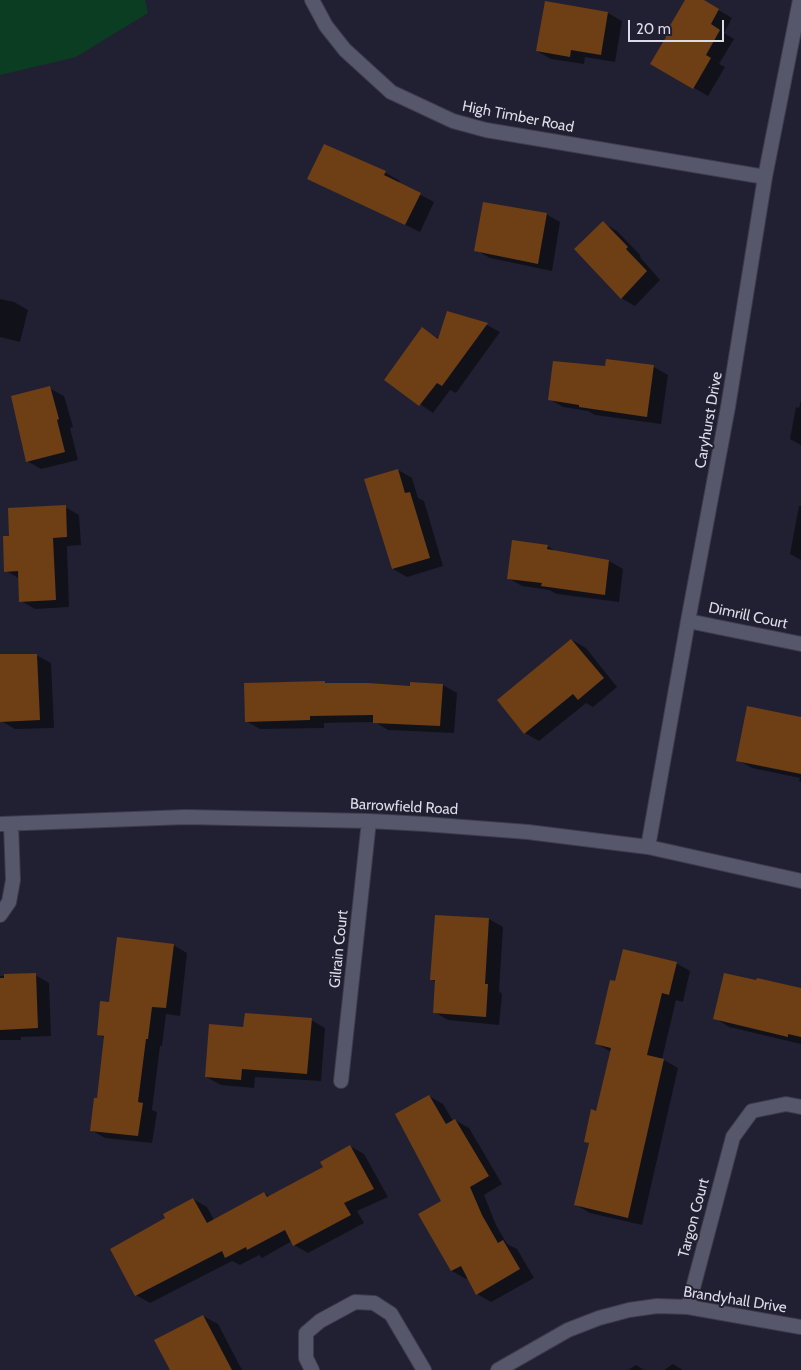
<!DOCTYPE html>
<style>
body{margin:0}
#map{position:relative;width:801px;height:1370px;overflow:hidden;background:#212032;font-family:Cabin,sans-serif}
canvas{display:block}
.scale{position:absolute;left:628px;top:20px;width:96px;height:22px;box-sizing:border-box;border:2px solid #dcdce8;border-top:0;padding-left:6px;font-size:15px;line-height:18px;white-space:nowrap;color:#dcdce8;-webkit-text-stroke:4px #212032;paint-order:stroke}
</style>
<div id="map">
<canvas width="801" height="1370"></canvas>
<div class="scale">20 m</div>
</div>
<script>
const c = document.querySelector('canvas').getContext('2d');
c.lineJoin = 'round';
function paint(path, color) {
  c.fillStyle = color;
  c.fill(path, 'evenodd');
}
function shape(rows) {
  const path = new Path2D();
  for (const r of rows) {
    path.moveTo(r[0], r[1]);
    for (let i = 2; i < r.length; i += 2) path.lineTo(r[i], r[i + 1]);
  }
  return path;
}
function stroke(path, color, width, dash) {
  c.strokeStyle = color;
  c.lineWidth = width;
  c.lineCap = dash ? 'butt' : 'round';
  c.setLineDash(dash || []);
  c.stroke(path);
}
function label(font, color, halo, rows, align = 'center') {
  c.font = font + ' Cabin,sans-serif';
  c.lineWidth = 4;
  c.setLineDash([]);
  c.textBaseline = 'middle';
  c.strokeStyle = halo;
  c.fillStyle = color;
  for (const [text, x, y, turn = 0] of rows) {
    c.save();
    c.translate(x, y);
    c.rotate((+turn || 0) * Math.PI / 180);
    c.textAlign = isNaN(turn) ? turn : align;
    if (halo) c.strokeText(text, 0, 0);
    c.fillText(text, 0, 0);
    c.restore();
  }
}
paint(shape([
 [0,0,145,0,148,13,76,57,0,75]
]), '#0a3d22');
paint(shape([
 [686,0,701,0,732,18,724,33,734,39,719,64,725,67,708,96,652,64],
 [608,13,622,21,615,62,585,57,584,64,551,59,537,51],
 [324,145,386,173,400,181,398,183,434,202,420,232,309,178],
 [546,214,560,222,552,271,490,258,476,250],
 [603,223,617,231,641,256,640,257,660,280,635,306,621,298],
 [0,299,14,302,28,310,20,342,0,337],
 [448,312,487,325,500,332,456,393,450,390,433,413,385,380,423,329,440,339],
 [607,360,654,367,668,375,661,424,595,415,588,411,563,407,549,399,606,368],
 [49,388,64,396,73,427,70,428,78,460,41,469,27,461],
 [801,400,801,445,790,439,796,407,799,408],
 [398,470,412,478,418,498,424,501,443,566,407,577,393,569],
 [799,506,801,506,801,560,790,554],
 [65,507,79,515,81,545,67,546,69,607,35,609,21,601,20,579,6,571,11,537],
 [547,546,557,552,609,561,623,569,619,602,557,594,549,590,522,586,508,578],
 [572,640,586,648,617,687,593,707,586,703,539,741,525,733],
 [36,655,51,663,54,728,15,729,1,721,0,656],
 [325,682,329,685,411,688,443,685,457,693,454,733,388,730,375,722,324,723,324,728,260,729,246,721],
 [801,718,801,782,799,781,800,778,752,768,738,760],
 [489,919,503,927,499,991,502,994,499,1025,448,1020,434,1012,436,982,431,979],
 [173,945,187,953,180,1016,166,1014,162,1046,160,1046,152,1110,157,1112,152,1143,105,1138,91,1130,98,1100,105,1038,98,1034,111,1004],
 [676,963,690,971,683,1002,676,1000,662,1059,678,1068,642,1225,590,1213,576,1205,590,1144,585,1141,597,1112,611,1052,597,1044,616,982],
 [35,975,49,983,51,1036,21,1037,21,1040,0,1040,0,976],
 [801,990,801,1044,729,1027,715,1018],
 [311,1020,325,1028,321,1081,255,1077,254,1088,221,1085,206,1077,244,1028],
 [429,1096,443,1104,453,1121,455,1120,469,1128,502,1184,484,1195,496,1225,507,1244,517,1249,534,1278,491,1302,477,1294,468,1277,466,1279,452,1271,420,1215,443,1201],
 [350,1146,364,1154,388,1197,357,1211,364,1223,308,1253,294,1245,292,1241,262,1258,259,1255,240,1265,232,1261,150,1303,136,1295,167,1219,193,1199,207,1207,214,1220,264,1193,270,1197,325,1167],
 [203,1316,218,1324,242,1370,171,1370],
 [673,1364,683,1370,664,1370],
 [636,1365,644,1370,628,1370]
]), '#0007');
paint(shape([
 [685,0,704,0,719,9,711,24,720,30,706,55,711,58,693,89,650,64,666,37,665,34],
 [545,1,608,12,601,55,571,50,570,57,536,51],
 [324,144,386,171,384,175,421,193,405,225,307,179],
 [483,202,547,213,538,264,474,251],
 [603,221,628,247,626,249,647,271,621,299,574,249],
 [447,311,488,323,442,386,437,383,419,406,384,380,422,327,438,339],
 [606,359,654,365,647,417,579,407,579,405,548,400,553,361,605,366],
 [50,386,59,419,57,420,65,452,26,462,11,396],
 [398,469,405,493,410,492,430,558,392,569,364,479],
 [66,505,67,537,53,538,56,600,19,602,18,571,4,572,3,536,9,536,8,508],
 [512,540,548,545,547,549,609,560,605,595,541,586,542,583,507,579],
 [571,639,604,678,578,700,573,694,524,734,497,700],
 [0,654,37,654,40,720,0,722],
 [325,681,325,683,368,683,410,686,410,682,443,684,440,726,373,723,373,715,310,716,310,720,245,722,244,683],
 [747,706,801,717,801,774,736,761],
 [435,915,489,918,485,984,488,984,486,1017,433,1013,435,980,430,980],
 [117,937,174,944,166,1008,152,1007,148,1039,146,1039,138,1102,143,1103,138,1136,90,1131,94,1098,97,1098,104,1036,97,1035,100,1001,109,1002],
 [623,949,677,962,669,995,662,993,647,1055,664,1059,628,1218,574,1205,589,1143,584,1142,591,1109,596,1111,611,1048,595,1044,610,980,615,981],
 [36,973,38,1028,0,1030,0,978,4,978,4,974],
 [724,973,756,980,757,978,801,988,801,1037,788,1034,788,1037,713,1019],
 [245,1013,312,1018,307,1074,242,1069,241,1080,205,1077,209,1024,243,1027],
 [429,1095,446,1124,455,1119,489,1176,470,1187,482,1215,498,1243,503,1240,520,1269,476,1295,461,1266,451,1271,418,1214,441,1201,395,1114],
 [350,1145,374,1189,344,1203,351,1215,293,1246,285,1230,247,1250,246,1247,225,1258,222,1251,135,1296,110,1249,165,1218,163,1214,193,1198,207,1223,264,1192,267,1197,323,1167,320,1162],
 [203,1315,232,1370,170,1370,154,1340]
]), '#6e3e15');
const minor = shape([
 [312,0,326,26,345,50,391,92,453,121,486,130,765,177],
 [688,621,801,644],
 [0,824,186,817,369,821,424,824,528,832,648,847,801,881],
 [648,847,688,621,728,407,765,177,800,0],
 [0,915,9,902,13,880,11,824],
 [341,1081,369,821],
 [688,1307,733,1137,752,1111,786,1104,801,1107],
 [312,1370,306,1358,306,1333,320,1321,355,1302,374,1303,391,1314,424,1370],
 [498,1370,568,1330,599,1318,629,1310,657,1306,688,1307,801,1327]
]);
stroke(minor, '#3d3c4b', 16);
stroke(minor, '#57576c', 14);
label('15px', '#dcdce8', '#212032', [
 ["High Timber Road",518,117,11],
 ["Caryhurst Drive",709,420,-80],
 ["Dimrill Court",748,616,12],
 ["Barrowfield Road",404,807,3],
 ["Gilrain Court",339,949,-84],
 ["Targon Court",694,1218,-75],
 ["Brandyhall Drive",735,1300,9]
]);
</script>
